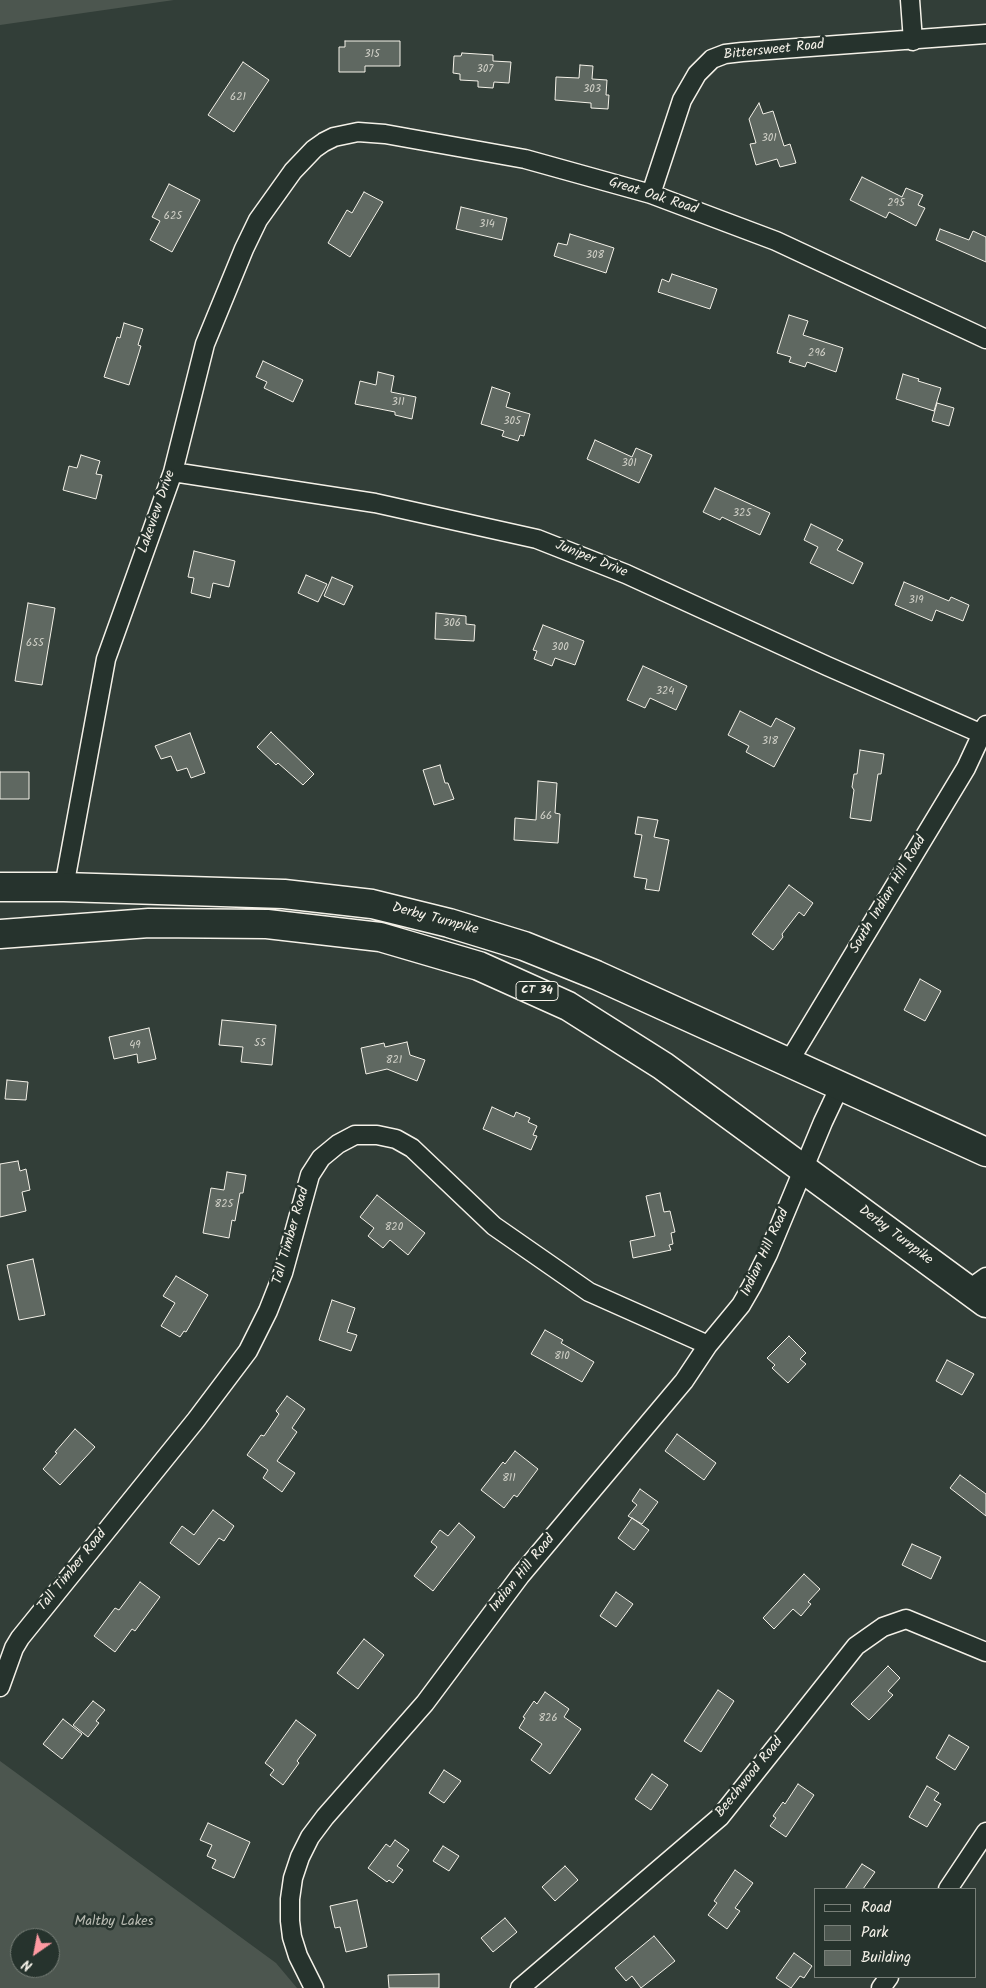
<!DOCTYPE html>
<style>
body{margin:0}
#map{position:relative;width:986px;height:1988px;overflow:hidden;background:#323e38;font-family:Kalam,sans-serif}
canvas{display:block}
.legend{position:absolute;left:814px;top:1888px;width:162px;height:90px;box-sizing:border-box;background:#26332d;border:1px solid #787f78;margin:0;padding:6px 9px;list-style:none;font-size:15px;color:#f4f1e8}
.legend li{display:flex;align-items:center;gap:10px;height:25px}
.legend b{width:25px;border:1px solid #787f78}
.north{position:absolute;left:10px;top:1928px;width:50px;height:50px;box-sizing:border-box;background:#26332d;border:1px solid #787f78;border-radius:50%;rotate:213deg;font-size:14px;font-weight:700;line-height:20px;text-align:center;color:#f4f1e8}
.north::after{content:'';display:block;margin:auto;width:18px;height:22px;background:#ff9aa2;clip-path:polygon(50% 0,100% 100%,50% 72%,0 100%)}
</style>
<div id="map">
<canvas width="986" height="1988"></canvas>
<ul class="legend">
<li><b style="height:6px;background:#26332d"></b>Road</li>
<li><b style="height:14px;background:#4c564f"></b>Park</li>
<li><b style="height:14px;background:#5f6861"></b>Building</li>
</ul>
<div class="north">N</div>
</div>
<script>
const c = document.querySelector('canvas').getContext('2d');
c.lineJoin = 'round';
function paint(path, color) {
  c.fillStyle = color;
  c.fill(path, 'evenodd');
}
function shape(rows) {
  const path = new Path2D();
  for (const r of rows) {
    path.moveTo(r[0], r[1]);
    for (let i = 2; i < r.length; i += 2) path.lineTo(r[i], r[i + 1]);
  }
  return path;
}
function stroke(path, color, width, dash) {
  c.strokeStyle = color;
  c.lineWidth = width;
  c.lineCap = dash ? 'butt' : 'round';
  c.setLineDash(dash || []);
  c.stroke(path);
}
function label(font, color, halo, rows, align = 'center') {
  c.font = font + ' Kalam,sans-serif';
  c.lineWidth = 5;
  c.setLineDash([]);
  c.textBaseline = 'middle';
  c.strokeStyle = halo;
  c.fillStyle = color;
  for (const [text, x, y, turn = 0] of rows) {
    c.save();
    c.translate(x, y);
    c.rotate((+turn || 0) * Math.PI / 180);
    c.textAlign = isNaN(turn) ? turn : align;
    if (halo) c.strokeText(text, 0, 0);
    c.fillText(text, 0, 0);
    c.restore();
  }
}
paint(shape([
 [0,0,174,0,0,25],
 [0,1761,276,1963,297,1988,0,1988],
 [20,1938,50,1938,50,1968,20,1968]
]), '#4c564f');
const building = shape([
 [345,41,400,41,400,66,365,66,365,72,339,72,339,47,345,47,345,41],
 [462,53,493,55,493,61,511,62,509,83,494,82,493,88,478,87,478,81,460,80,460,74,453,73,454,56,461,56,462,53],
 [243,62,269,80,234,132,208,115,243,62],
 [580,65,593,66,592,79,607,80,606,95,609,95,608,109,591,108,591,103,555,100,556,77,579,78,580,65],
 [759,103,763,114,773,111,784,146,790,144,796,163,780,167,777,159,756,165,750,144,756,143,749,119,759,103],
 [862,177,902,197,906,188,923,195,918,205,925,208,916,226,889,212,886,218,850,200,862,177],
 [169,184,200,200,172,252,150,240,160,221,152,217,169,184],
 [364,192,383,202,350,257,328,243,347,210,352,213,364,192],
 [461,207,507,218,502,240,456,229,461,207],
 [940,229,969,240,973,231,986,237,986,262,936,240,940,229],
 [570,234,614,248,606,273,554,256,558,243,567,245,570,234],
 [672,274,717,289,710,309,658,292,662,279,669,282,672,274],
 [789,315,808,321,803,335,843,348,836,372,807,362,805,367,789,362,791,357,777,353,789,315],
 [124,323,143,329,138,345,141,346,129,385,104,377,117,337,120,338,124,323],
 [263,361,303,380,293,402,264,388,267,382,256,377,263,361],
 [378,372,394,376,391,392,416,397,412,419,395,415,395,412,355,404,360,381,376,385,378,372],
 [903,374,919,379,918,381,941,388,934,411,896,399,903,374],
 [492,387,510,393,506,407,530,414,524,436,520,435,518,441,502,436,504,431,481,424,492,387],
 [937,403,954,408,949,426,932,421,937,403],
 [595,440,632,457,636,448,652,455,639,483,587,459,595,440],
 [81,455,100,461,96,474,102,475,96,499,63,490,69,466,77,468,81,455],
 [715,488,770,513,760,535,722,517,720,520,703,512,715,488],
 [811,524,843,540,837,550,863,563,853,584,810,563,818,547,804,540,811,524],
 [194,551,235,561,229,587,213,583,210,598,191,593,194,578,188,577,194,551],
 [306,575,327,584,318,602,298,593,306,575],
 [332,577,353,586,344,605,324,596,332,577],
 [904,582,949,601,951,597,969,605,963,621,936,610,932,621,895,605,904,582],
 [28,603,55,608,42,685,15,681,28,603],
 [436,613,466,616,466,624,475,625,474,641,435,639,436,613],
 [543,625,584,641,575,665,555,658,552,666,534,659,537,651,533,650,543,625],
 [643,666,687,686,676,710,650,698,645,708,627,700,643,666],
 [740,711,771,727,776,718,795,728,774,767,746,752,749,746,728,735,740,711],
 [271,732,314,774,303,785,278,763,276,765,257,747,271,732],
 [190,733,205,773,191,778,187,768,177,771,171,756,161,759,155,746,190,733],
 [860,750,884,754,881,774,878,774,871,821,850,818,854,790,852,787,854,774,857,774,860,750],
 [440,765,445,783,448,783,454,799,434,805,423,770,440,765],
 [0,772,29,772,29,799,0,799,0,772],
 [538,781,557,783,555,813,560,814,558,843,514,840,515,818,536,820,538,781],
 [638,817,658,820,654,837,669,840,659,891,645,889,647,879,634,877,642,835,635,834,638,817],
 [789,885,813,903,804,916,799,912,782,934,783,937,773,950,752,934,789,885],
 [920,979,941,991,925,1021,904,1010,920,979],
 [222,1020,276,1025,272,1065,241,1062,243,1047,219,1045,222,1020],
 [149,1028,156,1059,138,1063,137,1054,114,1059,109,1037,149,1028],
 [407,1042,410,1055,425,1060,417,1081,387,1069,366,1074,361,1048,384,1043,385,1047,407,1042],
 [7,1080,28,1082,26,1100,5,1099,7,1080],
 [492,1107,514,1117,516,1112,530,1118,528,1122,537,1126,533,1135,537,1136,531,1150,483,1129,492,1107],
 [18,1161,20,1171,26,1169,30,1190,22,1192,26,1211,0,1217,0,1164,18,1161],
 [227,1172,246,1175,243,1193,240,1193,235,1221,232,1220,229,1238,203,1233,211,1188,224,1190,227,1172],
 [660,1193,664,1212,670,1211,675,1232,671,1233,673,1244,669,1245,671,1250,633,1258,630,1241,655,1236,646,1196,660,1193],
 [377,1195,425,1233,408,1255,390,1240,383,1248,368,1236,374,1228,360,1217,377,1195],
 [33,1259,45,1315,19,1320,7,1265,33,1259],
 [176,1276,208,1295,186,1332,184,1331,180,1337,161,1326,175,1303,163,1296,176,1276],
 [332,1300,355,1308,347,1332,357,1335,351,1351,319,1340,332,1300],
 [545,1330,563,1340,561,1343,594,1362,582,1382,531,1354,545,1330],
 [789,1336,806,1353,800,1359,806,1364,788,1383,772,1368,775,1365,767,1358,789,1336],
 [947,1360,974,1374,962,1395,936,1381,947,1360],
 [287,1396,305,1409,292,1428,297,1432,277,1461,295,1473,282,1492,263,1478,268,1470,247,1455,261,1435,264,1436,279,1414,276,1411,287,1396],
 [75,1429,95,1447,60,1485,43,1469,57,1453,55,1452,75,1429],
 [677,1434,716,1463,704,1480,665,1451,677,1434],
 [515,1451,538,1469,517,1497,514,1495,504,1508,481,1490,503,1462,505,1464,515,1451],
 [960,1475,986,1494,986,1516,950,1488,960,1475],
 [640,1489,658,1502,642,1524,628,1516,637,1505,632,1501,640,1489],
 [213,1510,234,1526,224,1541,219,1538,199,1565,170,1543,182,1526,194,1535,213,1510],
 [632,1518,649,1530,634,1550,618,1538,632,1518],
 [459,1523,475,1537,433,1591,414,1576,437,1547,431,1542,440,1530,448,1536,459,1523],
 [912,1544,941,1557,931,1579,902,1565,912,1544],
 [804,1574,820,1589,808,1602,811,1604,801,1616,793,1609,774,1629,763,1618,804,1574],
 [140,1582,160,1597,135,1631,132,1629,115,1652,94,1636,115,1608,119,1610,140,1582],
 [616,1592,633,1604,616,1627,600,1616,616,1592],
 [364,1639,384,1655,358,1689,337,1673,364,1639],
 [888,1666,900,1678,888,1691,893,1695,869,1720,851,1704,888,1666],
 [718,1690,734,1701,701,1752,684,1741,718,1690],
 [545,1692,569,1709,564,1717,581,1729,550,1774,531,1760,542,1744,519,1728,525,1718,523,1717,534,1701,537,1704,545,1692],
 [93,1701,105,1710,96,1721,99,1723,88,1737,73,1725,93,1701],
 [63,1719,82,1734,62,1759,43,1744,63,1719],
 [296,1720,316,1735,297,1761,299,1763,283,1785,270,1775,274,1770,265,1763,296,1720],
 [949,1735,969,1747,955,1770,936,1758,949,1735],
 [444,1770,461,1781,444,1803,429,1793,444,1770],
 [652,1774,668,1785,651,1810,635,1799,652,1774],
 [798,1784,814,1795,786,1837,770,1826,776,1818,773,1816,783,1802,785,1804,798,1784],
 [927,1786,939,1793,934,1800,941,1804,927,1827,909,1817,927,1786],
 [208,1823,250,1842,234,1878,212,1868,216,1860,207,1856,212,1845,200,1840,208,1823],
 [395,1840,409,1850,397,1866,403,1870,393,1883,389,1880,387,1882,368,1868,386,1844,390,1847,395,1840],
 [443,1846,459,1856,449,1871,433,1861,443,1846],
 [862,1864,875,1872,863,1889,845,1889,862,1864],
 [565,1866,578,1880,555,1901,542,1887,565,1866],
 [735,1870,753,1883,735,1908,740,1911,727,1929,708,1915,717,1903,714,1901,735,1870],
 [357,1900,367,1947,346,1952,340,1927,335,1928,330,1906,357,1900],
 [505,1918,517,1932,493,1952,481,1938,505,1918],
 [654,1936,675,1961,641,1988,632,1976,626,1981,615,1968,654,1936],
 [794,1953,812,1966,804,1978,800,1976,791,1988,776,1978,794,1953],
 [439,1974,439,1988,389,1988,388,1975,439,1974]
]);
paint(building, '#5f6861');
stroke(building, '#f4f1e8', 1);
const minor = shape([
 [910,0,913,41],
 [651,194,682,100,697,74,712,59,725,54,742,52,986,34],
 [173,472,375,503,537,539,626,574,827,666,982,734],
 [64,887,106,659,173,472,205,344,244,249,258,220,293,171,314,149,324,142,334,137,358,132,385,134,525,159,651,194,776,241,986,339],
 [788,1063,966,768,986,725],
 [968,1290,986,1277],
 [0,1687,14,1648,20,1638,196,1420,248,1351,268,1311,283,1273,310,1175,321,1158,338,1144,355,1135,377,1135,396,1139,412,1148,494,1226,589,1292,708,1345],
 [948,1889,986,1832],
 [314,1988,298,1956,292,1937,290,1921,290,1899,293,1878,300,1857,310,1837,325,1817,425,1703,520,1576,684,1381,708,1345,741,1305,752,1286,768,1254,823,1122,840,1086],
 [520,1988,720,1817,856,1646,883,1627,906,1619,986,1652],
 [881,1988,889,1977]
]);
const trunk = shape([
 [0,887,64,887,284,894,372,904,449,923,524,946,596,975,986,1152],
 [0,934,149,923,267,924,380,937,479,966,568,1006,663,1066,986,1303]
]);
stroke(minor, '#f4f1e8', 21);
stroke(trunk, '#f4f1e8', 31);
stroke(minor, '#26332d', 18);
stroke(trunk, '#26332d', 28);
label('11px', '#cfcfc6', null, [
 ["315",372,55],
 ["307",485,70],
 ["303",592,90],
 ["621",238,98],
 ["301",769,139],
 ["295",896,204],
 ["625",173,217],
 ["314",487,225],
 ["308",595,256],
 ["296",817,354],
 ["311",398,403],
 ["305",512,422],
 ["301",629,464],
 ["325",742,514],
 ["319",916,601],
 ["306",452,624],
 ["655",35,644],
 ["300",560,648],
 ["324",665,692],
 ["318",770,742],
 ["66",546,817],
 ["55",260,1044],
 ["49",135,1046],
 ["821",394,1061],
 ["825",224,1205],
 ["820",394,1228],
 ["810",562,1357],
 ["811",509,1479],
 ["826",548,1719]
]);
for (const [x, y, w] of [
 [537,991,42]
]) {
  const box = new Path2D();
  box.roundRect(x - w / 2, y - 9.5, w, 19, 4);
  c.fillStyle = '#26332d';
  c.fill(box);
  stroke(box, '#f4f1e8', 1);
}
label('bold 12px', '#f4f1e8', null, [
 ["CT 34",537,991]
]);
label('14px', '#f4f1e8', '#26332d', [
 ["Bittersweet Road",774,51,-6],
 ["Great Oak Road",653,197,18],
 ["Lakeview Drive",158,512,-71],
 ["Juniper Drive",591,560,22],
 ["South Indian Hill Road",889,895,-59],
 ["Derby Turnpike",435,920,15],
 ["Tall Timber Road",292,1236,-74],
 ["Derby Turnpike",895,1236,37],
 ["Indian Hill Road",766,1253,-65],
 ["Tall Timber Road",73,1571,-51],
 ["Indian Hill Road",523,1574,-51],
 ["Beechwood Road",750,1778,-51]
]);
label('14px', '#b9bbb2', '#26332d', [
 ["Maltby Lakes",114,1923]
]);
</script>
